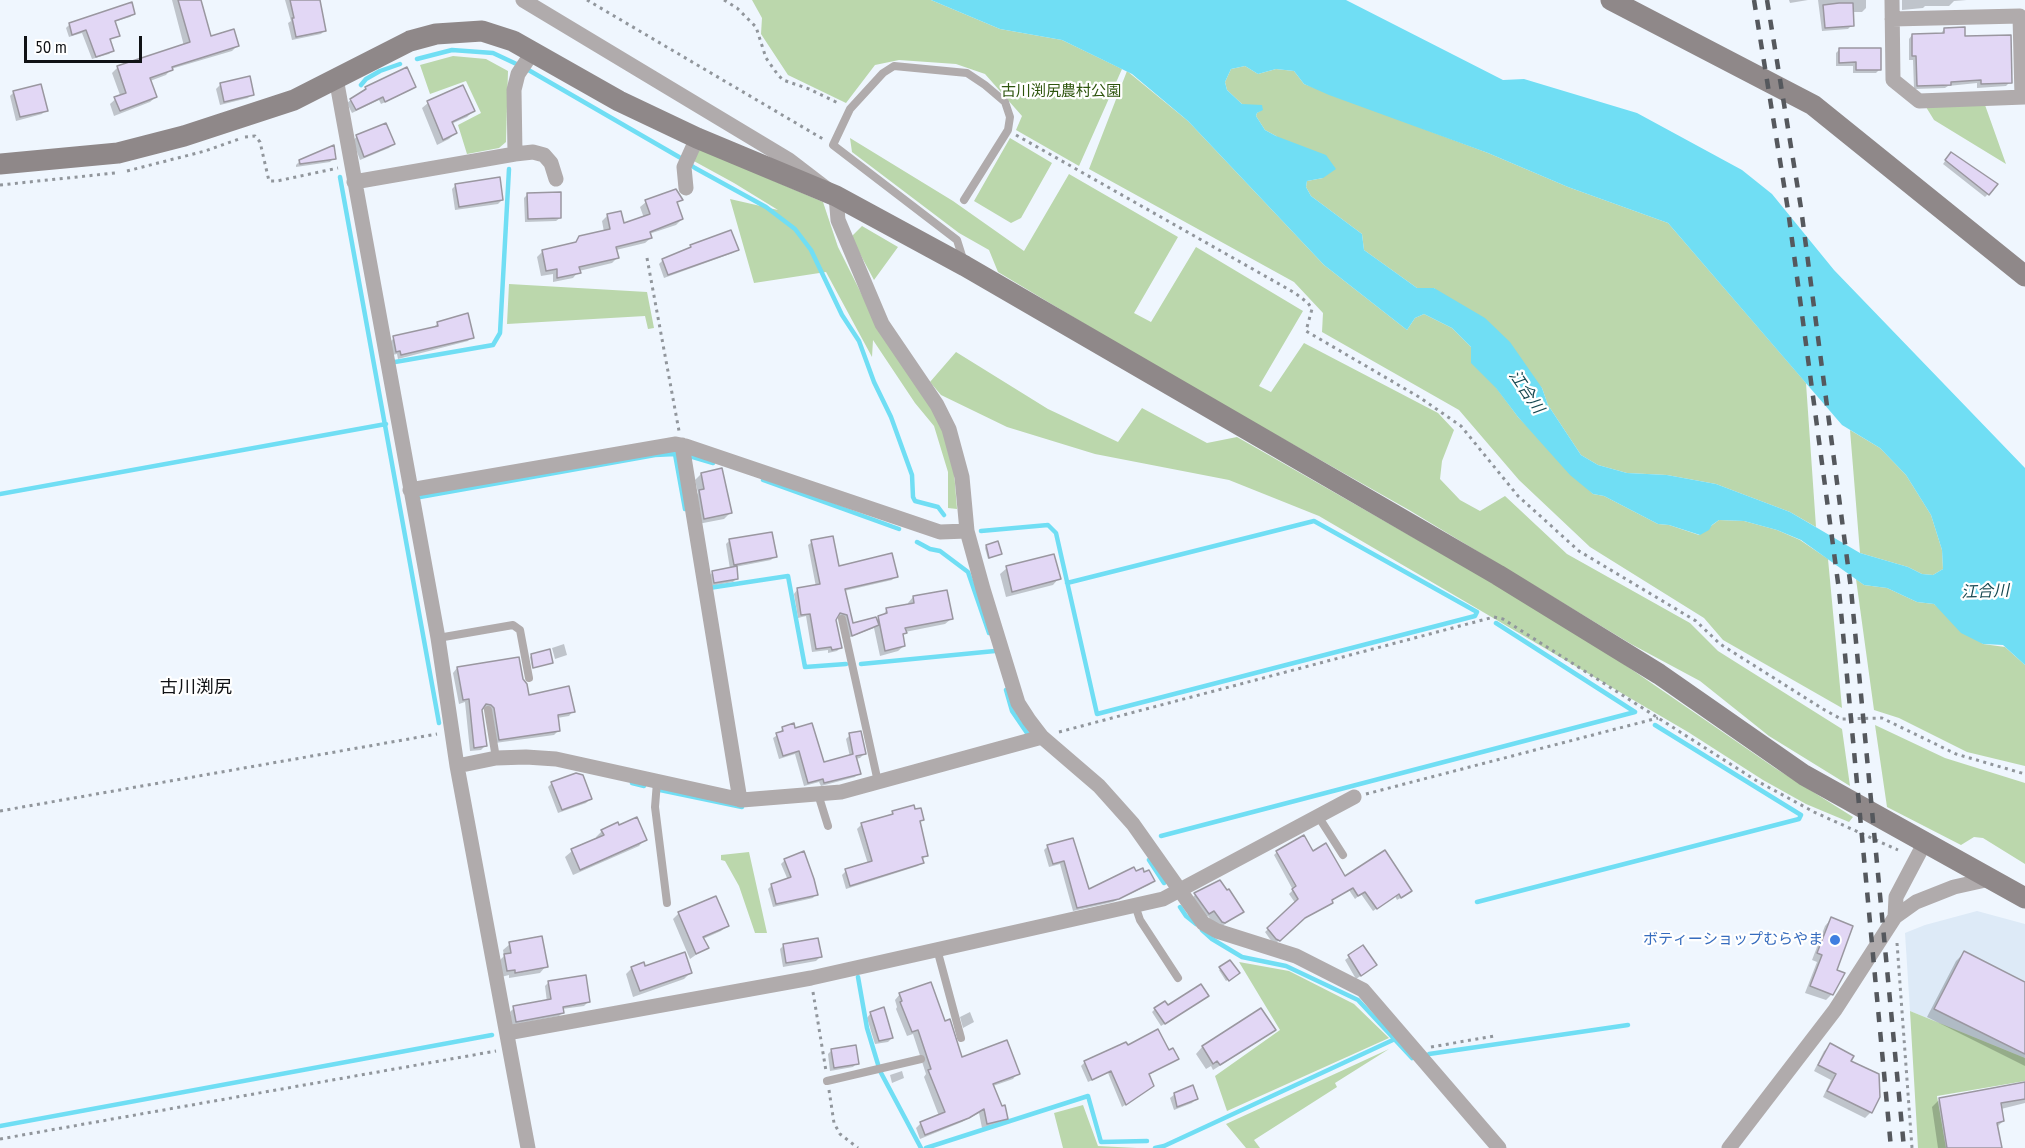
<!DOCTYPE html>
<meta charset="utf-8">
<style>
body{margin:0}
#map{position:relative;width:2025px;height:1148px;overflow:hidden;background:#eff6fe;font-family:"PT Sans Narrow",sans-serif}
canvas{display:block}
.scale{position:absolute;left:24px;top:36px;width:118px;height:27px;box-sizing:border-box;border:3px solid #101215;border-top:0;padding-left:8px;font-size:18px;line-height:21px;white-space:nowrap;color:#101215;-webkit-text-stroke:4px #fff;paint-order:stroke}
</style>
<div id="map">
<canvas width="2025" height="1148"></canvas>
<div class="scale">50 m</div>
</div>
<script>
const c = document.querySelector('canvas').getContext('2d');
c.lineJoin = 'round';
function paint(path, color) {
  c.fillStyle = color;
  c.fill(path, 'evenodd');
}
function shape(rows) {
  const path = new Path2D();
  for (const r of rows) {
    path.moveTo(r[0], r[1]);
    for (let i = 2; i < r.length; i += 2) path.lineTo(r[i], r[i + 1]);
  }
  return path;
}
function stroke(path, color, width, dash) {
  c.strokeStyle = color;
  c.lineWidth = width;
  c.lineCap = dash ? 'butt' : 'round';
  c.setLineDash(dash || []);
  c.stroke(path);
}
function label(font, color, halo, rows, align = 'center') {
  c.font = font + ' "PT Sans Narrow","Noto Sans JP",sans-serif';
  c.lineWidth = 4.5;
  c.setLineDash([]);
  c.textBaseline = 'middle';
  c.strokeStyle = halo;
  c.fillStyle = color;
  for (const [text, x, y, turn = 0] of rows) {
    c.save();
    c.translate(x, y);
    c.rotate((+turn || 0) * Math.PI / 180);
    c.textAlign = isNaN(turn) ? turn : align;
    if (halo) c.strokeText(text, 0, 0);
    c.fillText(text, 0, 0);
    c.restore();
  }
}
paint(shape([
 [1977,911,2025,924,2025,1058,1910,1011,1905,933,1925,925]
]), '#ddeaf7');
paint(shape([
 [752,0,931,0,1000,29,1062,40,1122,69,1079,166,1016,130,1022,116,985,74,956,64,899,60,875,65,846,103,788,75,761,34,762,18],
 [453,56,486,59,508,71,506,142,499,148,467,154,458,125,481,113,466,81,430,94,420,65],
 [1245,66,1258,74,1276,69,1294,71,1304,84,1488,153,1568,187,1668,223,1806,383,1816,527,1790,512,1716,484,1667,475,1627,473,1598,465,1581,455,1548,405,1542,388,1434,288,1417,288,1364,250,1362,234,1311,196,1306,187,1307,181,1323,178,1276,136,1265,130,1256,116,1257,113,1260,111,1242,104,1227,90,1225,82,1231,69],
 [1127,71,1188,121,1324,265,1407,330,1415,318,1424,314,1452,328,1471,347,1472,355,1518,417,1593,494,1604,496,1658,524,1669,525,1699,535,1719,520,1744,521,1777,530,1800,540,1828,559,1842,708,1723,640,1704,618,1590,547,1519,480,1459,410,1322,332,1323,313,1294,282,1089,169],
 [1985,105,2006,164,1934,120,1926,107],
 [850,138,953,201,1024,251,1069,174,1178,237,1134,313,1151,322,1196,247,1303,311,1259,386,1271,392,1304,343,1438,413,1454,430,1442,461,1440,479,1460,500,1480,511,1505,496,1567,554,1690,623,1718,651,1842,729,1850,786,1769,736,1700,681,1631,644,1409,510,1170,375,998,272,989,250,959,233,852,152],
 [1010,138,1052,163,1021,218,1011,223,974,201],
 [697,148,823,202,838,247,876,323,939,417,954,471,957,509,948,508,948,472,934,426,915,403,873,340,872,357,826,272,754,283,730,199,778,210,734,183,692,160],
 [862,226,898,247,874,280,851,237],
 [509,284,647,292,654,328,648,329,645,316,507,324],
 [956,352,1048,409,1118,442,1142,408,1207,443,1237,437,1567,625,1775,768,1853,817,1849,822,1806,804,1763,780,1688,732,1319,516,1229,480,1095,454,1007,427,941,395,930,382],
 [1850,430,1880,448,1906,475,1931,515,1942,550,1943,569,1933,575,1922,574,1908,567,1860,553],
 [1856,579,1864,585,1887,588,1917,602,1934,604,1983,644,2005,647,2025,665,2025,766,1967,752,1899,718,1874,710],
 [1875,725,1945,758,2025,783,2025,864,1983,838,1974,837,1961,845,1887,807],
 [749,852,767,933,755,933,739,886,725,861,721,860,721,855],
 [1239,962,1289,971,1354,1004,1389,1038,1227,1111,1215,1076,1280,1030],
 [1910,1011,2025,1058,2025,1081,1937,1096,1946,1148,1918,1148],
 [1389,1049,1335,1083,1337,1087,1254,1140,1260,1148,1246,1148,1226,1124],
 [1083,1105,1098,1146,1137,1148,1063,1148,1054,1113]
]), '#bbd7ac');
paint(shape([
 [931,0,1346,0,1503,80,1524,79,1637,113,1742,170,1772,194,1834,270,2025,468,2025,665,2003,645,1983,644,1961,633,1934,604,1917,602,1887,588,1864,585,1801,540,1777,530,1744,521,1719,520,1712,525,1709,530,1700,535,1669,525,1658,524,1604,496,1593,494,1570,475,1518,417,1496,388,1471,363,1471,347,1452,328,1424,314,1415,318,1407,330,1324,265,1188,121,1132,74,1062,40,1000,29],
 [1245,66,1258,74,1276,69,1294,71,1304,84,1329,95,1488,153,1568,187,1668,223,1842,425,1880,448,1906,475,1931,515,1942,550,1943,569,1933,575,1922,574,1908,567,1860,553,1790,512,1716,484,1667,475,1627,473,1598,465,1581,455,1548,405,1542,388,1510,342,1485,318,1434,288,1417,288,1364,250,1362,234,1311,196,1306,187,1307,181,1323,178,1336,169,1326,155,1276,136,1265,130,1256,116,1257,113,1263,110,1262,105,1242,104,1227,90,1225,82,1231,69]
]), '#70def4');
paint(shape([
 [172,0,199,0,210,38,238,45,232,51,171,69,166,75,150,81,156,97,150,102,114,116,110,104,120,95,112,73,118,67,184,46],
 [285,0,319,0,325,30,321,34,292,40,288,23,291,21],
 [1789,0,1808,0,1790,3],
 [1818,0,1866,0,1866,8,1862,12,1852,12,1852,25,1848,29,1822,31],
 [1902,0,1967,0,1954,1,1949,6,1925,6,1923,8,1902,10],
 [134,14,130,17,114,22,118,35,109,41,112,51,109,54,92,59,82,33,69,37,66,28,70,24],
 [1944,29,1963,37,2010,82,2006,86,1977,88,1977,83,1948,86,1945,88,1914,89,1913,60,1909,60,1909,39,1912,35,1940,35],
 [1840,49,1880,69,1876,73,1853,73,1853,66,1836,66,1836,53],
 [220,85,252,94,248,98,220,105,216,89],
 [414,86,411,90,381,104,379,100,352,113,347,103,366,88],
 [14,92,46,110,42,114,16,121,10,96],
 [428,103,473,111,467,117,451,124,455,133,449,139,437,145,422,108],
 [357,136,393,144,389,148,360,160,353,141],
 [1948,157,1988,194,1985,197,1943,164],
 [334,158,330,162,296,167,296,165,300,161],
 [456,185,502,200,498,204,455,210,452,189],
 [528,194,560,218,556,221,525,222,524,198],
 [681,200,676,204,682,219,676,225,649,234,651,238,645,243,616,250,617,258,612,263,579,271,573,278,553,282,553,274,541,276,537,257,543,251,574,243,580,237,604,232,602,221,607,216,622,225,644,218,640,207,646,202],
 [691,246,737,249,733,253,664,278,659,264,663,260,686,251],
 [438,323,472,337,468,341,398,359,397,354,392,355,390,342,394,338,434,327],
 [701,474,731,512,724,519,698,524,694,498,698,493,695,480],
 [730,540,775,556,771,560,735,567,737,578,733,582,711,586,709,576,713,572,730,569,726,544],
 [812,542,838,568,896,576,892,580,844,591,852,625,876,620,882,617,887,609,908,605,908,603,913,597,951,619,945,624,905,632,902,636,904,646,898,651,880,656,874,628,848,638,843,619,836,617,834,619,841,647,837,651,828,653,828,650,812,652,806,616,798,618,794,594,797,590,816,587,808,545],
 [986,546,1001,554,988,559,985,548],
 [1007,568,1059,578,1053,585,1006,597,1000,574],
 [564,644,567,655,555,659,552,648],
 [531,656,552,663,532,668,530,657],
 [457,668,522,680,528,697,573,711,569,716,557,718,559,730,554,735,495,743,486,709,482,708,485,746,481,750,470,751,465,702,459,704,453,673],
 [783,728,823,764,850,757,846,739,850,735,864,754,860,758,855,759,859,773,855,777,821,786,819,782,804,786,795,754,779,759,773,738,779,734],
 [552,783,590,799,586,803,558,813,548,787],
 [893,812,922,819,919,823,926,855,918,866,846,889,842,875,846,871,868,864,857,829,861,825,889,817],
 [602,831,645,839,639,846,573,875,565,857,572,851,597,839,596,837],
 [1072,839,1088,891,1135,873,1144,874,1153,881,1149,885,1113,902,1073,911,1060,864,1049,867,1044,850,1048,846],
 [1277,852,1313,853,1345,878,1407,894,1397,900,1395,896,1373,911,1361,894,1355,899,1349,890,1330,901,1328,906,1300,921,1276,943,1272,942,1265,932,1296,904,1289,894,1293,890,1274,855],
 [785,860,816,894,813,898,773,907,768,889,772,885,788,880,781,864],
 [1219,882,1242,912,1218,929,1208,916,1202,919,1189,901,1195,895],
 [679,913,727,926,721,931,703,939,707,947,690,959,673,919],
 [1831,919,1835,971,1832,994,1826,1000,1805,993,1817,962,1812,960,1825,926],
 [510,944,546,966,540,973,509,978,509,975,501,977,498,962,504,956,503,950],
 [784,945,820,957,816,961,783,967,780,949],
 [1964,953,2025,984,2025,1066,1927,1017,1956,961],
 [1349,957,1371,969,1356,979,1345,960],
 [1230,962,1236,974,1226,981,1219,970],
 [632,968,644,968,691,972,684,979,633,997,626,974],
 [549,982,588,1002,584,1006,562,1009,563,1012,559,1016,512,1025,510,1012,514,1008,547,1002,545,986],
 [900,994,944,1023,961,1059,1018,1073,1013,1079,993,1086,1006,1119,1001,1124,982,1128,979,1113,962,1122,920,1139,916,1128,921,1123,939,1116,924,1077,926,1074,913,1034,907,1036,896,1009,897,1007,895,1000],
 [1204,999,1161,1026,1152,1012,1155,1009],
 [883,1009,892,1038,888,1042,875,1044,867,1018,870,1014],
 [1261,1010,1274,1030,1267,1036,1213,1070,1211,1066,1206,1069,1196,1054,1202,1047],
 [970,1012,974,1022,963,1028,960,1017],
 [1830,1045,1849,1061,1871,1112,1865,1118,1823,1097,1831,1080,1814,1071,1824,1051],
 [1127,1047,1169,1052,1177,1059,1147,1076,1148,1089,1122,1107,1108,1073,1088,1082,1081,1066,1085,1062],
 [832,1050,857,1063,853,1067,830,1071,828,1054],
 [902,1071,904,1078,892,1083,890,1075],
 [2025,1084,2025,1103,2001,1109,2003,1121,1997,1127,2000,1148,1938,1148,1932,1107,1940,1099],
 [1175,1094,1196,1099,1192,1103,1174,1110,1170,1098]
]), '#0003');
stroke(shape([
 [417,59,452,50,493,53,525,68,679,157,695,168,766,207,795,229,811,250,842,315,859,341,874,382,891,417,912,475,913,497,915,501,938,507,944,515],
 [361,85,366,79,380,71,400,64],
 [340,177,439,723],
 [395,362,493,345,500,333,509,169],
 [686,455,713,463],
 [763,480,899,529],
 [0,494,386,424],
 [420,497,655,455,675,454,685,509],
 [981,531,1048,525,1056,533,1097,714,1475,616,1477,612,1314,521,1067,583],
 [917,542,930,549,940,551,968,572,989,633],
 [709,588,788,576,805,667,846,664],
 [1496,623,1635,712],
 [861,664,995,651],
 [1006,690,1012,711,1027,733],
 [632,783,644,786],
 [660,790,742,807],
 [1161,836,1635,712],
 [1149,860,1164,883],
 [1477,902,1799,819,1801,815,1655,725],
 [1180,907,1186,916,1196,924],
 [1202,930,1212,939,1242,957,1286,966,1358,1000,1412,1058],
 [858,977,867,1028,880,1071,921,1148],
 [1429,1054,1628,1025],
 [0,1126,492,1035],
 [926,1148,1088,1096,1101,1142,1147,1141],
 [1155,1148,1164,1146,1395,1039]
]), '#70def4', 4.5);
const building = shape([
 [178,0,201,0,211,36,234,29,239,46,172,67,173,70,150,78,157,97,120,111,114,97,126,93,117,66,190,42,178,0],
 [290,0,320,0,326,31,296,37,292,18,294,18,290,0],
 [132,2,135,14,115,21,120,36,110,39,114,51,96,57,86,30,72,35,69,23,132,2],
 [1839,3,1853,3,1854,26,1825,28,1823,5,1839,3],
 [1965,27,1965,36,2011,35,2012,83,1981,84,1981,80,1951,82,1951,85,1917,86,1916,56,1912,56,1912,34,1944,33,1944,28,1965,27],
 [1839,48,1881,48,1881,70,1856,70,1856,62,1839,63,1839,48],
 [407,67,416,87,385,102,383,97,356,110,350,99,366,89,365,87,407,67],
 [250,76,254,95,224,102,220,83,250,76],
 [41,84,48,111,20,117,13,91,41,84],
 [463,85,475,111,452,122,457,133,443,140,427,101,463,85],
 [386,123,395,144,364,157,356,135,386,123],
 [334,145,336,159,300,164,299,160,334,145],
 [1951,152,1998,184,1989,195,1945,160,1951,152],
 [500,177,503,200,459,207,455,184,500,177],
 [676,189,683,200,677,202,683,219,650,232,652,238,616,247,619,258,579,267,581,273,557,278,557,269,546,271,542,250,576,242,579,236,610,229,607,214,621,211,624,223,650,214,645,200,676,189],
 [561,192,561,218,528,219,527,193,561,192],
 [731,230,739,250,668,275,662,259,691,247,690,245,731,230],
 [468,313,474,338,401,355,400,351,396,352,393,336,438,326,437,322,468,313],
 [722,468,732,513,704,519,699,490,704,489,701,473,722,468],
 [772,532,777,557,734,565,729,539,772,532],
 [833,536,839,566,892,553,898,577,845,589,853,623,876,617,879,625,852,636,847,615,840,613,836,620,842,648,832,650,831,647,816,649,810,614,801,615,797,588,820,584,811,540,833,536],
 [998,541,1002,554,989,558,986,545,998,541],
 [1054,554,1061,579,1012,592,1006,566,1054,554],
 [737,566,738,579,714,583,712,571,737,566],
 [947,590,953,619,905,628,907,633,903,634,905,646,885,651,878,616,887,613,886,608,914,603,913,596,947,590],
 [550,649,553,663,533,668,531,654,550,649],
 [519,657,523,679,527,684,529,695,569,686,575,712,558,715,560,731,499,740,494,708,491,705,486,704,482,710,487,746,474,748,469,699,463,700,457,667,519,657],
 [794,723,795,728,812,723,824,762,853,754,849,733,861,731,866,754,856,756,861,774,824,783,823,779,808,783,799,751,783,756,776,733,783,731,782,727,794,723],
 [576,773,583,775,592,799,562,810,551,782,576,773],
 [914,805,915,809,921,808,924,820,920,821,928,856,922,857,924,863,850,886,845,869,872,861,861,823,893,814,892,811,914,805],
 [637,817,647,840,580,870,571,849,604,835,601,830,618,822,619,825,637,817],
 [1304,835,1313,851,1326,843,1345,876,1385,850,1412,891,1401,898,1399,894,1377,909,1365,892,1358,896,1353,888,1332,900,1333,903,1305,918,1280,941,1276,939,1267,928,1298,899,1292,889,1296,886,1276,851,1304,835],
 [1073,838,1089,889,1134,867,1136,871,1143,868,1144,872,1149,870,1155,881,1119,899,1077,908,1064,861,1053,864,1047,845,1073,838],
 [804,851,814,879,818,895,776,904,771,884,791,877,784,859,804,851],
 [1220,880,1227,890,1229,889,1244,912,1225,923,1222,922,1214,911,1209,914,1194,893,1220,880],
 [716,896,729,926,703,937,709,948,696,954,678,912,716,896],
 [1831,917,1853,926,1837,970,1845,973,1833,995,1810,986,1822,955,1817,953,1831,917],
 [542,936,548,967,515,973,515,970,507,971,504,954,511,953,509,942,542,936],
 [818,938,822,957,786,963,783,944,818,938],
 [1363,945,1377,965,1361,976,1348,955,1363,945],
 [1964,951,2025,982,2025,1054,1934,1009,1964,951],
 [685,952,692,973,640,991,631,967,644,962,645,966,685,952],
 [1230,960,1240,973,1229,981,1219,967,1230,960],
 [586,975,590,1002,563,1007,564,1013,516,1022,513,1006,551,999,548,981,586,975],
 [931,982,945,1021,950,1019,962,1057,1007,1040,1020,1074,993,1084,1002,1106,1005,1105,1008,1119,987,1124,984,1109,969,1118,925,1135,920,1122,945,1112,928,1070,931,1069,918,1030,912,1032,900,1002,902,1001,899,993,931,982],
 [1201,984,1209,996,1165,1024,1154,1008,1165,1001,1168,1005,1201,984],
 [884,1007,893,1038,879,1041,870,1012,884,1007],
 [1261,1008,1276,1030,1220,1065,1217,1061,1213,1064,1202,1046,1261,1008],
 [1158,1029,1169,1050,1173,1048,1179,1059,1149,1074,1154,1086,1126,1105,1111,1071,1092,1080,1084,1061,1126,1042,1128,1045,1158,1029],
 [1830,1043,1854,1056,1851,1061,1879,1074,1880,1097,1872,1113,1827,1091,1836,1074,1818,1065,1830,1043],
 [856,1045,859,1064,834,1068,831,1049,856,1045],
 [2025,1082,2025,1099,2001,1103,2004,1121,1997,1123,2002,1148,1947,1148,1939,1098,2025,1082],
 [1193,1085,1198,1099,1177,1107,1174,1093,1193,1085]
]);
paint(building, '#e2d7f5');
stroke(building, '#9a97a0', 1.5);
stroke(shape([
 [587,0,823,139],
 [724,0,737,8,756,27,766,58,778,75,783,80,809,89,840,104],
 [1016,135,1295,293,1308,303,1312,309,1306,331,1419,397,1461,426,1518,496,1579,551,1696,621,1720,644,1823,709,1841,719,1882,718,1956,754,2025,774],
 [245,137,255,136,260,142,269,181,277,181,338,168],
 [127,171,205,151,239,139],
 [0,185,115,173],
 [647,258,679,431],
 [1059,732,1494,617,1503,619,1757,781,1814,812,1898,850],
 [1366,794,1658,718],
 [0,811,437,734],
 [1897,943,1912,1148],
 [813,992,826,1071],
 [1431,1047,1494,1036],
 [829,1090,834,1123,840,1134,858,1148],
 [0,1139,496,1051]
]), '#91969c', 3, [3, 4.5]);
stroke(shape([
 [963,259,957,240,833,145,850,109,883,73,894,66,967,73,985,85,1005,102,1010,117,1008,130,964,200],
 [842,619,878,782],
 [438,638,513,625,520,630,529,678],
 [488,710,496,758],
 [657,782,655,807,667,903],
 [818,794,828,826],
 [1318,816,1343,855],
 [1135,905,1140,920,1178,978],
 [937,949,961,1038],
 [827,1081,921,1059]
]), '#b0abac', 8);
stroke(shape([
 [523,0,789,160,836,196,838,220,882,324,937,405,949,429,962,477,967,531,983,589,1018,703,1029,720,1042,737,1099,786,1133,824,1203,923,1217,931,1296,956,1363,990,1499,1148],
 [1892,0,1893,80,1919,101,2025,97],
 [1892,19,2020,16,2022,97],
 [336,78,438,638,457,766,528,1148],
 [515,154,533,152,544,155,551,163,556,179],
 [354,182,515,154,514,90,518,74,532,53],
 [686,188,684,167,697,138],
 [682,445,740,800],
 [410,490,676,444,686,446,940,532,967,531],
 [457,766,496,758,526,757,556,759,742,800,841,792,1042,737],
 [1895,917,1896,897,1925,842],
 [507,1033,811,978,1163,899,1354,797],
 [1729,1148,1835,1010,1895,917,1916,902,1954,887,1990,879]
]), '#b0abac', 15);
stroke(shape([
 [1611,0,1813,105,2025,276],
 [0,164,118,153,184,136,294,100,410,41,436,34,482,31,513,41,619,101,697,138,836,196,965,266,1498,575,1659,674,1804,775,2025,898]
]), '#8f8889', 21);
stroke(shape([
 [1754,0,1788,210,1839,590,1891,1148],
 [1767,0,1801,208,1851,589,1904,1148]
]), '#55585d', 4.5, [10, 10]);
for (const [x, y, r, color] of [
 [1835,940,6,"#3f7fe0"]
]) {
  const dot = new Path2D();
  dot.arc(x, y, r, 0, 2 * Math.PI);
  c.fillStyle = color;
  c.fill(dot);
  stroke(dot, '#fff', 2);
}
label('15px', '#2e550e', '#fff', [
 ["古川渕尻農村公園",1061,92]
]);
label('15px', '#366cbe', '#fff', [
 ["ボティーショップむらやま",1823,940]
], 'right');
label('italic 16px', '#174952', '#fff', [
 ["江合川",1526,392,56],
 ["江合川",1985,592,-2]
]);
label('18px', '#101215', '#fff', [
 ["古川渕尻",196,688]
]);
</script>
